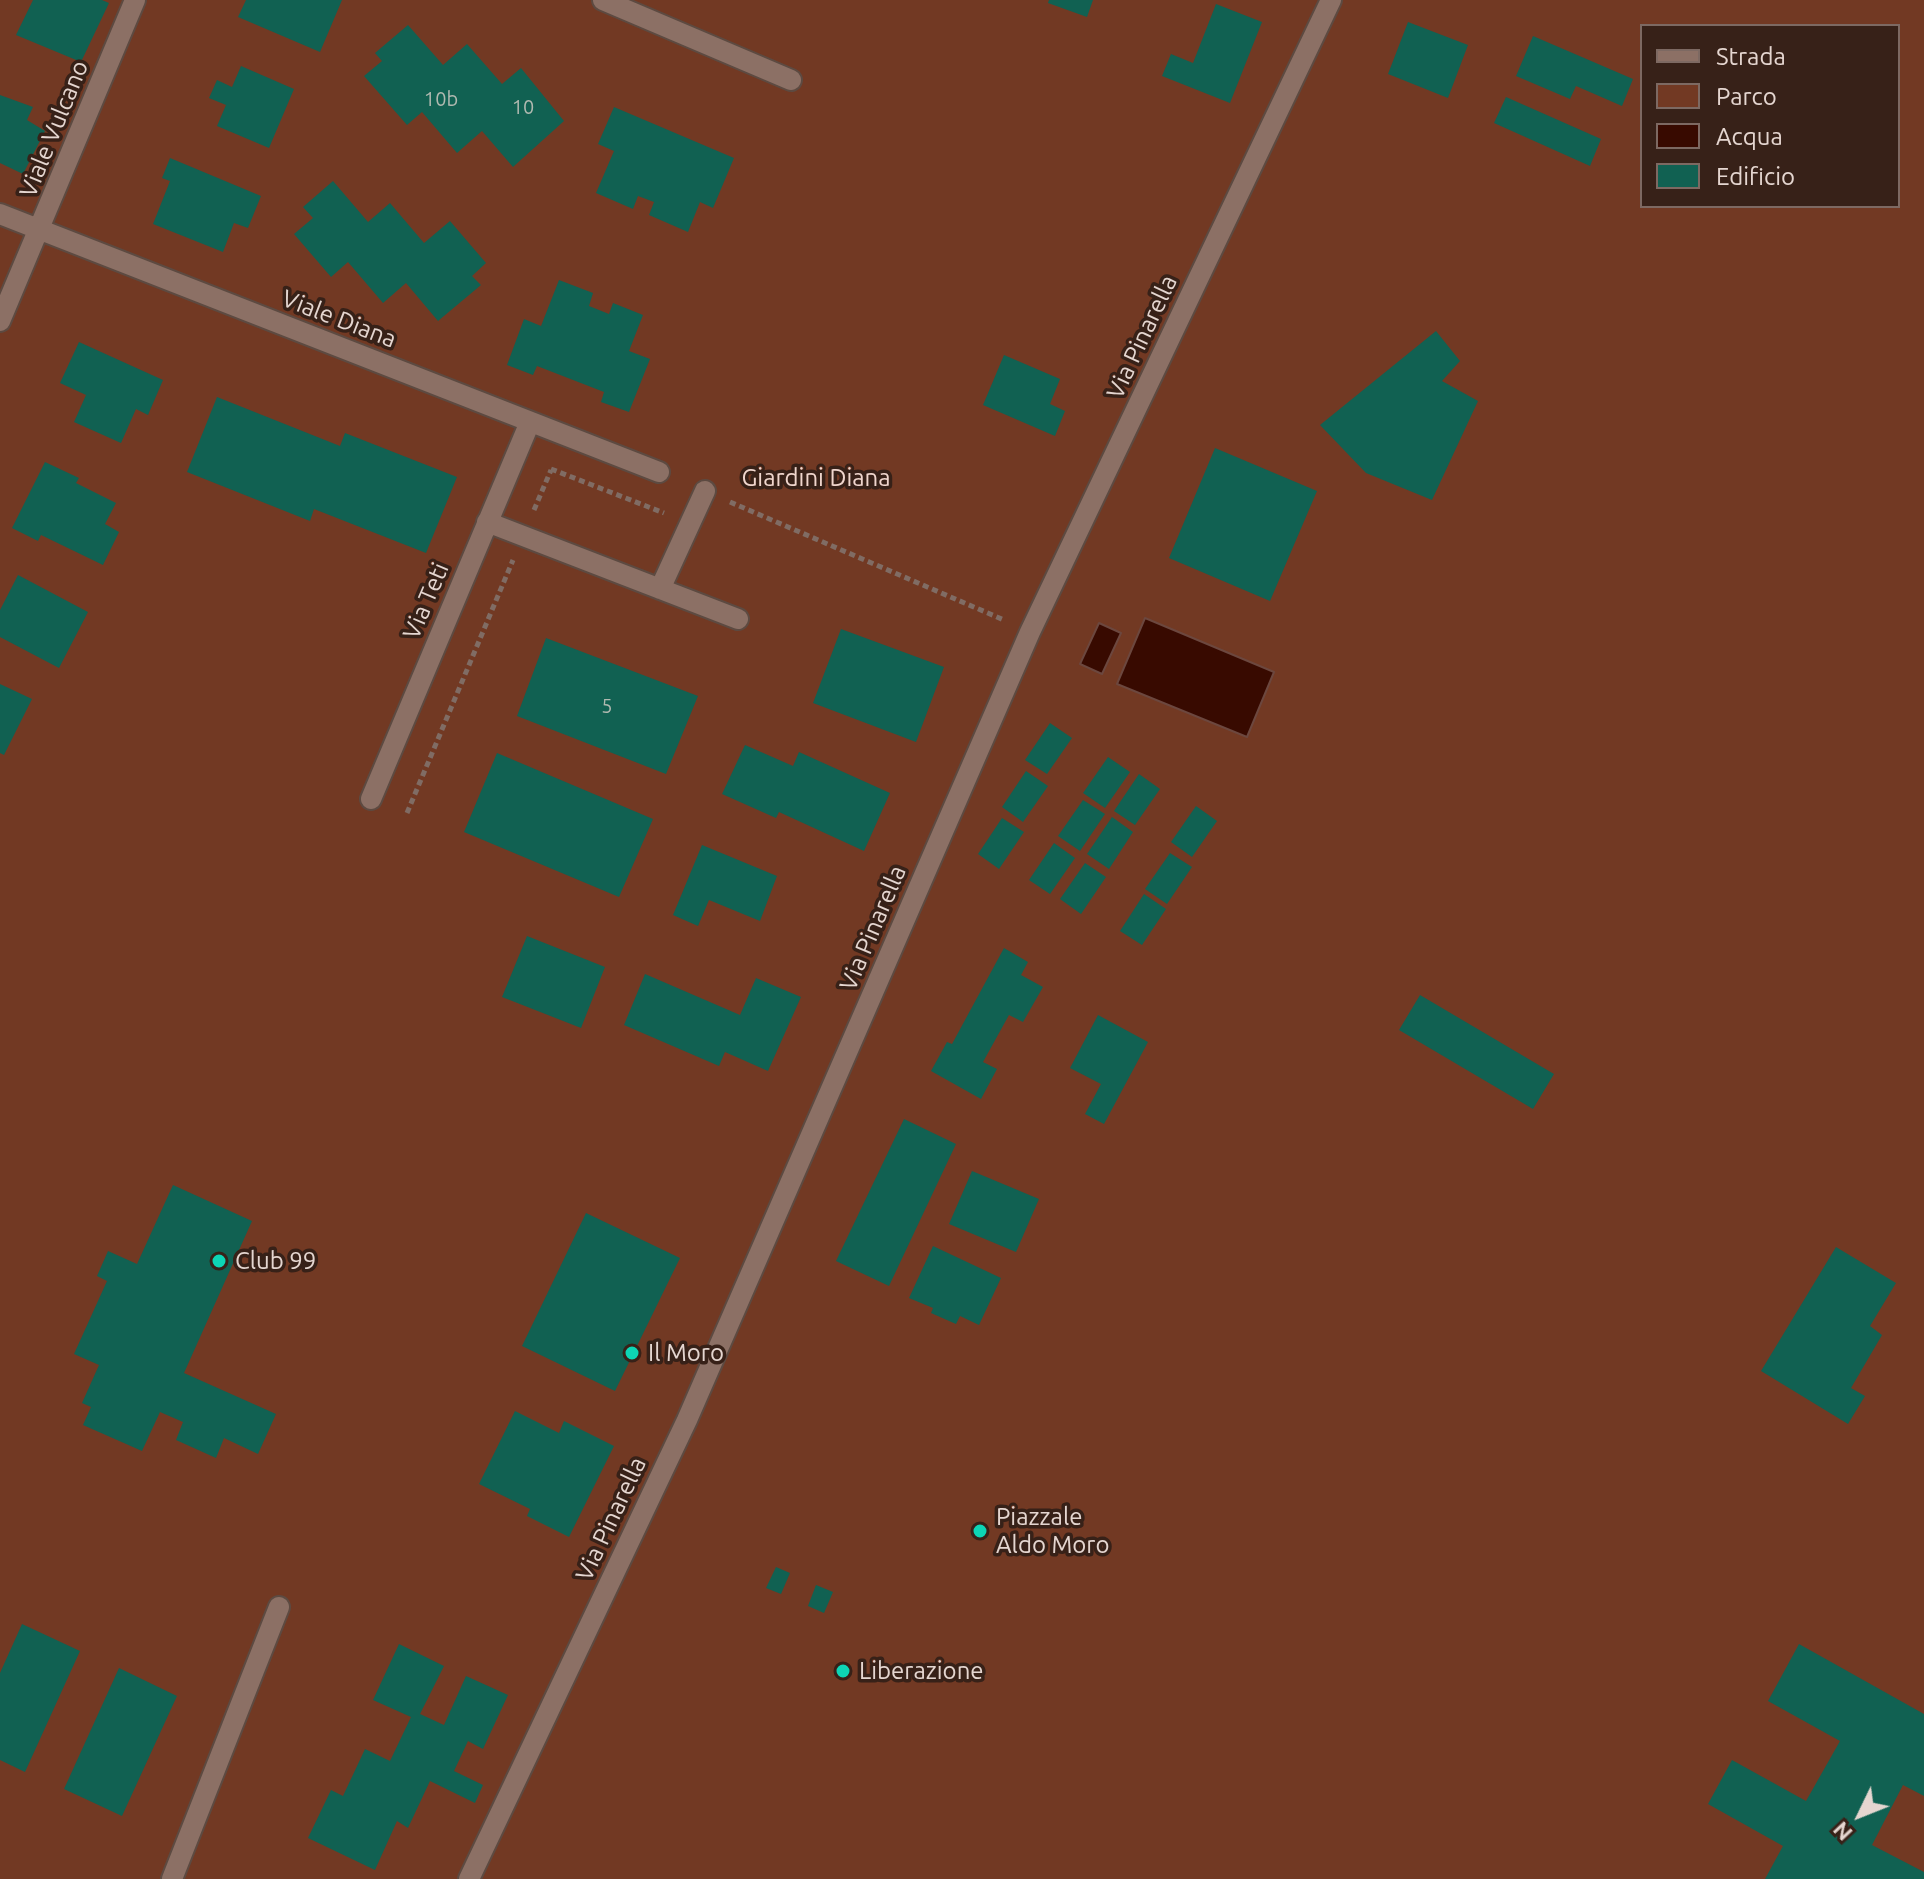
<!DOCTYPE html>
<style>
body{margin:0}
#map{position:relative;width:1924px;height:1879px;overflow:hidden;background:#422b22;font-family:Ubuntu,sans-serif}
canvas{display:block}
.legend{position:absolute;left:1640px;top:24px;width:260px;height:184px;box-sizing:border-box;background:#372118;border:2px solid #7d6962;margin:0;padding:10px 14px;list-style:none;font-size:24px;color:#e5d6d0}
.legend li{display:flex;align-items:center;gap:16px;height:40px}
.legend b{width:40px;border:2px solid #7d6962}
.north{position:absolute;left:1820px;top:1775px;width:80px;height:80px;-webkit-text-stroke:6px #372118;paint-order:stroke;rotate:227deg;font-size:22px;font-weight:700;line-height:32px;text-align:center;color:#e5d6d0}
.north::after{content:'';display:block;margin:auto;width:28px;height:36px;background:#e5d6d0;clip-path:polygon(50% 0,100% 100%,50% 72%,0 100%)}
</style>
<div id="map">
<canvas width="1924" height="1879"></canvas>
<ul class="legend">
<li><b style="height:10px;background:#8c7065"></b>Strada</li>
<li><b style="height:22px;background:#723923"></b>Parco</li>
<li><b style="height:22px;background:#380a00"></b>Acqua</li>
<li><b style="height:22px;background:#116152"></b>Edificio</li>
</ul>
<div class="north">N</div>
</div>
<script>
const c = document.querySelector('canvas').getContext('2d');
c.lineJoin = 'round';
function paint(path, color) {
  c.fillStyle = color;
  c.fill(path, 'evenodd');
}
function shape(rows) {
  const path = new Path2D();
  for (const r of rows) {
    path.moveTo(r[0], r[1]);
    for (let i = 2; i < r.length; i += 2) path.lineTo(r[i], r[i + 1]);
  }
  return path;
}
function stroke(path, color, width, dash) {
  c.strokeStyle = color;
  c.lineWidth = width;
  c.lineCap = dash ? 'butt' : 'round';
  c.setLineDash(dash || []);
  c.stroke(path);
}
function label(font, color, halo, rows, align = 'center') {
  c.font = font + ' Ubuntu,sans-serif';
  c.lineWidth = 7;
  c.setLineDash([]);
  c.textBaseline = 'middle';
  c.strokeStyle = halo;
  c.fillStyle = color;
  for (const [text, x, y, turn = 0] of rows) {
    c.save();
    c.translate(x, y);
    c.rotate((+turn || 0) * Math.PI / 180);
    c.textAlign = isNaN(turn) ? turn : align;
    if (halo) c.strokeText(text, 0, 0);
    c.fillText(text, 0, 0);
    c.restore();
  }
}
paint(shape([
 [0,0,1924,0,1924,1879,0,1879],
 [1642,26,1898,26,1898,206,1642,206]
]), '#723923');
const water = shape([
 [1145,618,1274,672,1247,737,1117,684,1145,618],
 [1099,623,1121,633,1102,674,1080,664,1099,623]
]);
paint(water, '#380a00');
stroke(water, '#6c473e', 2);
paint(shape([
 [33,0,102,0,109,3,81,62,16,35],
 [246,0,342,0,320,52,238,17],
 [1049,0,1093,0,1087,17,1048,3],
 [1216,4,1262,22,1230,103,1162,76,1171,54,1193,63],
 [1408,22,1468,45,1448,98,1388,74],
 [408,25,443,65,467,44,502,84,521,68,564,121,513,167,482,131,457,153,422,112,407,125,364,76,382,61,375,53],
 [1533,36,1633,79,1622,106,1576,86,1570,99,1516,76],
 [241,66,294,89,269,148,217,126,226,105,209,98,217,80,232,87],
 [0,95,33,107,27,120,45,131,23,174,0,163],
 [1506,97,1601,139,1590,166,1494,123],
 [614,107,734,158,713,208,700,202,688,232,649,215,654,202,638,196,633,209,596,193,614,151,598,144],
 [170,158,261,196,248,228,234,223,223,252,153,224,170,181,162,178],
 [333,181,368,222,390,203,424,243,450,221,486,263,472,276,481,285,438,321,406,283,383,303,348,262,331,277,294,234,313,218,303,207],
 [559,280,593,293,589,306,609,314,613,303,643,315,629,351,650,359,629,412,601,402,604,392,537,366,533,375,507,365,524,319,541,326],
 [1436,331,1460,361,1442,381,1478,401,1432,500,1366,473,1320,425],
 [79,342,163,380,148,415,136,409,121,443,74,422,86,395,60,383],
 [1004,355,1060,379,1050,404,1065,411,1055,436,983,405],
 [217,397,340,446,345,433,457,477,426,553,314,509,310,521,187,472],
 [1215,448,1317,491,1270,601,1169,558],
 [45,462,79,478,76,483,116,503,105,524,119,532,103,565,41,535,38,541,12,528],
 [18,575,88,612,59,668,0,637,0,610],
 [841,629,944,667,916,742,813,703],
 [546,638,698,696,666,774,517,716],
 [0,684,32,699,4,755,0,753],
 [1050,723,1072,738,1047,774,1025,760],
 [745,745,793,766,799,752,890,793,864,851,779,812,776,818,722,794],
 [497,753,653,819,619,897,464,832],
 [1108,757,1130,772,1105,808,1083,793],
 [1026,771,1048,786,1023,822,1002,807],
 [1139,774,1160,789,1135,825,1114,811],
 [1083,800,1105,814,1080,851,1058,836],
 [1196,806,1217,821,1192,857,1171,842],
 [1112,817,1133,832,1109,869,1087,854],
 [1002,818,1024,832,999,869,978,854],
 [1054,843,1075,858,1050,894,1029,880],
 [702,845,777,876,760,921,709,900,698,926,673,915],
 [1170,853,1192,867,1167,904,1145,889],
 [1085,863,1106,877,1081,914,1060,899],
 [1144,894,1166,909,1142,945,1120,931],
 [527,936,605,967,581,1028,502,997],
 [1004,948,1028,962,1021,975,1043,987,1023,1022,1009,1015,983,1062,997,1069,981,1099,931,1071,947,1042,952,1044],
 [645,974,740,1015,756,978,801,997,768,1071,725,1052,719,1066,624,1025],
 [1420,995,1554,1074,1533,1109,1399,1030],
 [1098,1015,1148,1042,1104,1124,1085,1114,1101,1084,1070,1068],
 [904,1119,956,1144,889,1286,836,1261],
 [972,1171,1039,1199,1016,1252,949,1224],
 [173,1185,252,1221,184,1373,276,1414,258,1454,224,1438,216,1458,176,1440,183,1422,160,1412,142,1451,83,1425,91,1407,82,1403,99,1365,74,1354,107,1281,97,1276,108,1251,137,1264],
 [586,1213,680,1258,615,1391,522,1346],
 [933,1246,1001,1278,979,1325,960,1316,956,1324,931,1313,933,1308,909,1298],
 [1836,1247,1896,1283,1870,1326,1882,1335,1851,1388,1865,1396,1848,1424,1761,1371],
 [515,1411,559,1433,564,1421,614,1446,569,1537,527,1516,530,1509,479,1484],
 [776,1567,790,1573,781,1594,766,1588],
 [816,1585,833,1592,824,1613,808,1606],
 [22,1624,80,1651,25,1772,0,1760,0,1673],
 [399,1644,444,1666,420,1714,444,1725,466,1676,508,1695,483,1749,468,1741,454,1771,483,1785,475,1803,430,1781,408,1828,397,1821,375,1870,308,1838,331,1790,343,1796,365,1749,390,1761,411,1717,373,1700],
 [1799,1644,1924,1714,1924,1796,1903,1785,1872,1845,1924,1872,1924,1879,1765,1879,1783,1846,1708,1804,1732,1760,1806,1801,1840,1741,1768,1701],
 [119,1668,177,1696,122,1816,64,1789]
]), '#116152');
const minor = shape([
 [603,0,791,80],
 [0,214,659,472],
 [0,321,135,0],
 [487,522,738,619],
 [660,589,705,491],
 [371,799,530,422],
 [172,1879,279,1607]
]);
const tertiary = shape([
 [469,1879,687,1420,1030,632,1331,0]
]);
stroke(minor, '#5d4a41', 24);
stroke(tertiary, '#5d4a41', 24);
stroke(shape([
 [551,469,664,513],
 [730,502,1004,620],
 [534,510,551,470],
 [407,813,513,560]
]), '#806c64', 5, [6, 4]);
stroke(minor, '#8c7065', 20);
stroke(tertiary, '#8c7065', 20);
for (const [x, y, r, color] of [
 [219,1261,8,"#0dd5b5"],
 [632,1353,8,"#0dd5b5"],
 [980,1531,8,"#0dd5b5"],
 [843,1671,8,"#0dd5b5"]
]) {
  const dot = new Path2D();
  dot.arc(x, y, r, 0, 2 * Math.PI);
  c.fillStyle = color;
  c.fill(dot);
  stroke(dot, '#372118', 3);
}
label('20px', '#b0b9b0', null, [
 ["10b",441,99],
 ["10",523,107],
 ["5",607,706]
]);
label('24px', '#e5d6d0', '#372118', [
 ["Viale Vulcano",54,129,-68],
 ["Viale Diana",339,319,21],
 ["Via Pinarella",1142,337,-65],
 ["Via Teti",426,601,-67],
 ["Via Pinarella",873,928,-67],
 ["Via Pinarella",611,1519,-65]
]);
label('24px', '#f0d6cd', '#372118', [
 ["Giardini Diana",816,478]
]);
label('24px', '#e5d6d0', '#372118', [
 ["Club 99",235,1261],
 ["Il Moro",648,1353],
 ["Piazzale",996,1517],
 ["Aldo Moro",996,1545],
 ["Liberazione",859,1671]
], 'left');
</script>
